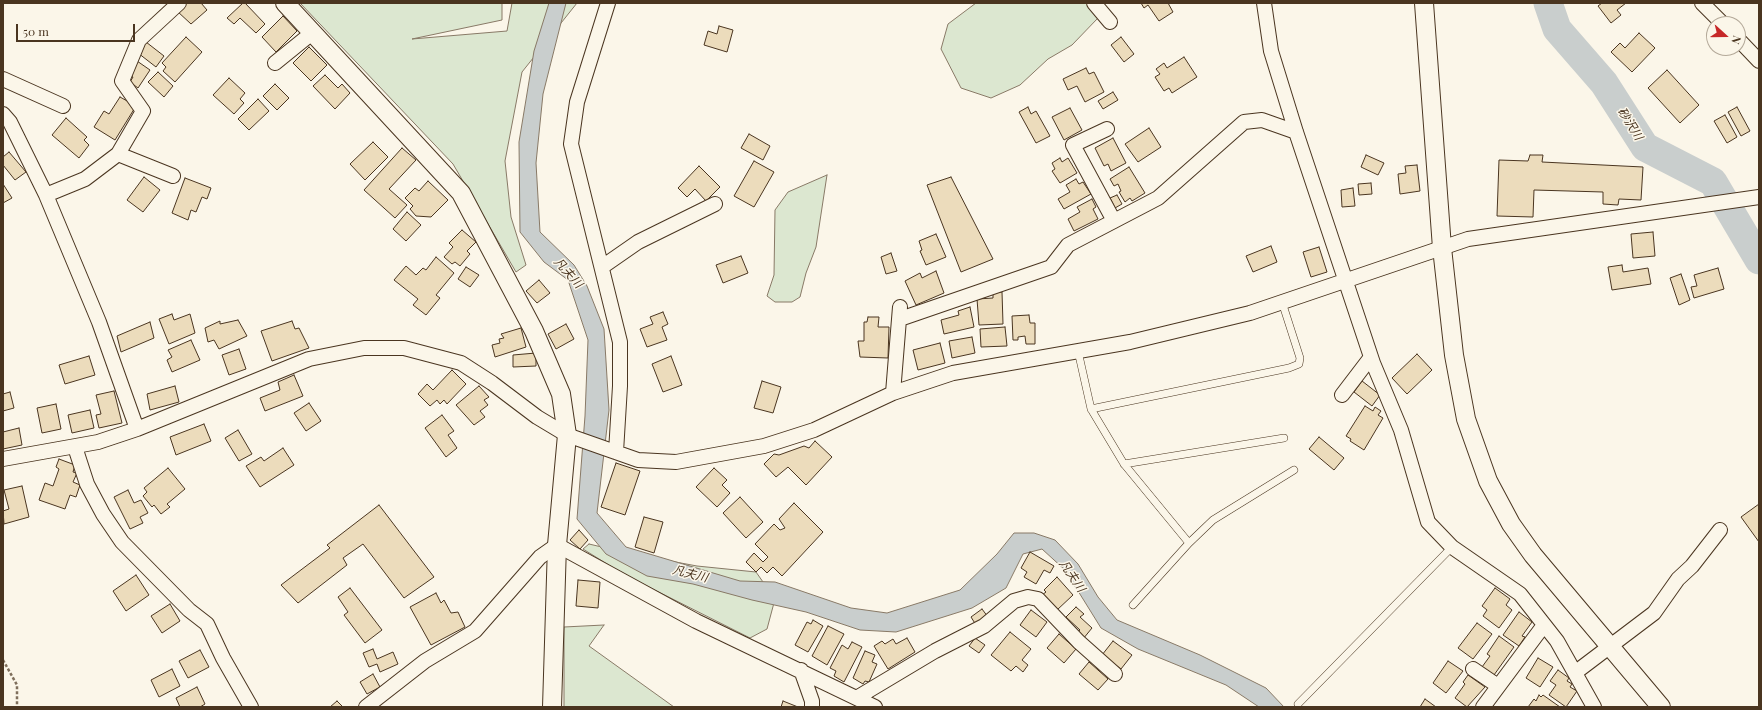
<!DOCTYPE html>
<meta charset="utf-8">
<style>
body{margin:0}
#map{position:relative;width:1762px;height:710px;overflow:hidden;background:#fbf6e9;font-family:"Playfair Display",serif}
canvas{display:block}
.frame{position:absolute;inset:0;border:4px solid #4a3520;pointer-events:none}
.north{position:absolute;left:1706px;top:16px;width:40px;height:40px;box-sizing:border-box;background:#fbf6e9;border:1px solid #b4a999;border-radius:50%;rotate:111deg;font-size:11px;font-weight:700;line-height:16px;text-align:center;color:#4a3520}
.north::after{content:'';display:block;margin:auto;width:14px;height:18px;background:#c62828;clip-path:polygon(50% 0,100% 100%,50% 72%,0 100%)}
.scale{position:absolute;left:16px;top:24px;width:119px;height:18px;box-sizing:border-box;border:2px solid #4a3520;border-top:0;padding-left:5px;font-size:12px;line-height:14px;white-space:nowrap;color:#4a3520;-webkit-text-stroke:3px #fbf6e9;paint-order:stroke}
</style>
<div id="map">
<canvas width="1762" height="710"></canvas>
<div class="frame"></div>
<div class="north">N</div>
<div class="scale">50 m</div>
</div>
<script>
const c = document.querySelector('canvas').getContext('2d');
c.lineJoin = 'round';
function paint(path, color) {
  c.fillStyle = color;
  c.fill(path, 'evenodd');
}
function shape(rows) {
  const path = new Path2D();
  for (const r of rows) {
    path.moveTo(r[0], r[1]);
    for (let i = 2; i < r.length; i += 2) path.lineTo(r[i], r[i + 1]);
  }
  return path;
}
function stroke(path, color, width, dash) {
  c.strokeStyle = color;
  c.lineWidth = width;
  c.lineCap = dash ? 'butt' : 'round';
  c.setLineDash(dash || []);
  c.stroke(path);
}
function label(font, color, halo, rows, align = 'center') {
  c.font = font + ' "Playfair Display","Noto Sans JP",serif';
  c.lineWidth = 3;
  c.setLineDash([]);
  c.textBaseline = 'middle';
  c.strokeStyle = halo;
  c.fillStyle = color;
  for (const [text, x, y, turn = 0] of rows) {
    c.save();
    c.translate(x, y);
    c.rotate((+turn || 0) * Math.PI / 180);
    c.textAlign = isNaN(turn) ? turn : align;
    if (halo) c.strokeText(text, 0, 0);
    c.fillText(text, 0, 0);
    c.restore();
  }
}
const green = shape([
 [300,3,502,3,502,20,412,39,507,31,512,3,577,3,522,72,505,161,511,217,526,265,516,272,453,164,300,3],
 [976,3,1094,3,1098,18,1072,45,1048,59,1020,85,991,98,961,88,941,49,948,24,976,3],
 [827,175,816,247,806,273,800,297,792,302,775,302,767,296,774,275,775,210,788,192,827,175],
 [589,544,627,553,697,566,756,572,775,599,767,629,750,638,623,574,583,549,589,544],
 [604,625,589,646,674,707,564,707,564,627,604,625]
]);
paint(green, '#dce7d0');
stroke(green, '#887966', 1);
const water = shape([
 [549,3,566,3,543,94,536,163,540,232,574,265,587,286,604,329,609,410,597,513,626,547,740,581,775,582,851,608,887,613,960,590,997,554,1014,533,1034,533,1055,540,1078,564,1098,597,1117,620,1200,655,1266,688,1284,707,1259,707,1226,685,1138,649,1101,628,1065,570,1042,549,1023,554,1006,588,972,608,896,632,860,630,806,612,752,600,693,584,647,576,606,554,577,519,585,416,588,340,568,280,544,262,520,232,519,142,534,51,549,3]
]);
paint(water, '#c9cecd');
stroke(water, '#887966', 1);
stroke(shape([
 [1548,3,1557,29,1604,83,1645,147,1713,182,1759,260]
]), '#c9cecd', 29);
const building = shape([
 [187,3,201,3,207,10,191,24,177,11,187,3],
 [243,3,245,3,265,24,256,33,240,18,234,24,227,18,243,3],
 [1141,3,1168,3,1173,12,1159,21,1148,5,1144,8,1141,3],
 [1602,3,1626,3,1617,10,1621,15,1611,23,1598,6,1602,3],
 [283,16,297,31,276,52,262,37,283,16],
 [719,26,733,30,727,52,704,45,708,31,717,34,719,26],
 [1639,33,1655,48,1632,72,1611,52,1620,43,1625,48,1639,33],
 [186,37,202,52,175,82,163,71,166,67,162,63,186,37],
 [1121,37,1134,54,1124,62,1111,45,1121,37],
 [146,42,164,56,156,67,138,53,146,42],
 [309,47,327,65,311,81,293,63,309,47],
 [1184,57,1197,77,1172,93,1169,88,1164,91,1155,77,1160,74,1156,69,1164,63,1167,68,1184,57],
 [137,61,150,70,138,88,130,82,133,77,128,74,137,61],
 [1086,68,1089,74,1094,72,1104,92,1085,102,1077,86,1068,90,1063,79,1086,68],
 [1667,70,1699,105,1680,123,1648,88,1667,70],
 [158,72,173,86,164,97,148,82,158,72],
 [325,75,338,88,342,84,350,93,335,109,313,86,325,75],
 [229,78,245,93,240,99,244,103,234,114,213,95,229,78],
 [275,84,289,98,277,110,263,96,275,84],
 [1113,92,1118,100,1103,109,1098,101,1113,92],
 [120,97,136,106,115,140,94,127,104,111,109,114,120,97],
 [258,99,269,111,249,130,238,119,258,99],
 [1028,107,1031,114,1036,111,1050,136,1036,143,1019,112,1028,107],
 [1737,107,1750,131,1741,136,1728,112,1737,107],
 [1070,108,1082,130,1064,140,1052,117,1070,108],
 [1725,115,1737,137,1727,143,1714,121,1725,115],
 [66,118,87,137,84,140,89,145,79,158,52,135,66,118],
 [1149,128,1161,147,1138,162,1125,144,1149,128],
 [749,134,770,146,763,160,741,148,749,134],
 [1113,138,1126,163,1111,171,1108,164,1104,166,1095,148,1113,138],
 [373,142,388,157,365,180,350,164,373,142],
 [402,148,416,160,389,189,407,205,395,218,364,190,402,148],
 [9,152,26,172,15,180,3,165,3,157,9,152],
 [1366,155,1384,163,1378,175,1361,167,1366,155],
 [1530,155,1543,155,1542,162,1643,167,1641,200,1619,199,1618,205,1603,204,1603,192,1534,190,1533,217,1497,216,1499,160,1528,161,1530,155],
 [1060,158,1062,162,1068,158,1077,173,1060,183,1052,171,1055,169,1052,163,1060,158],
 [754,161,774,172,754,207,734,196,754,161],
 [1417,165,1420,191,1400,194,1398,174,1406,173,1405,166,1417,165],
 [699,166,720,187,706,201,695,189,687,197,678,188,699,166],
 [1129,167,1145,193,1132,201,1130,198,1125,202,1119,192,1121,191,1118,184,1114,186,1110,179,1129,167],
 [144,177,160,190,143,212,127,200,144,177],
 [951,177,993,259,961,272,927,185,951,177],
 [185,178,211,188,207,199,202,197,196,212,191,210,188,220,172,213,185,178],
 [1076,179,1079,184,1083,182,1091,194,1064,209,1058,199,1070,192,1066,185,1076,179],
 [428,181,448,200,431,217,416,216,410,209,413,206,405,198,415,188,419,191,428,181],
 [1371,183,1372,194,1359,195,1358,184,1371,183],
 [3,184,12,198,3,203,3,184],
 [1353,188,1355,206,1342,207,1341,190,1353,188],
 [1117,195,1122,204,1115,208,1110,198,1117,195],
 [1092,199,1096,207,1093,209,1098,219,1074,231,1068,219,1080,212,1077,207,1092,199],
 [407,212,421,225,406,241,393,229,407,212],
 [462,230,476,242,467,251,470,254,460,266,455,262,452,264,444,257,453,247,449,243,462,230],
 [1653,232,1655,256,1633,258,1631,234,1653,232],
 [936,234,946,257,926,265,920,251,922,250,919,241,936,234],
 [1271,246,1277,262,1253,272,1246,256,1271,246],
 [1319,247,1327,272,1311,277,1303,252,1319,247],
 [891,253,897,271,886,274,881,257,891,253],
 [741,256,748,273,723,283,716,265,741,256],
 [436,257,454,273,436,295,440,298,426,315,413,305,418,299,394,280,406,266,416,275,423,268,426,270,436,257],
 [1622,265,1623,272,1648,268,1651,284,1612,290,1608,267,1622,265],
 [466,267,479,275,470,287,458,279,466,267],
 [1718,268,1724,289,1694,298,1691,287,1697,286,1694,275,1718,268],
 [936,271,944,293,916,305,905,281,920,273,922,278,936,271],
 [1681,274,1690,300,1679,305,1670,278,1681,274],
 [539,280,550,293,537,303,526,291,539,280],
 [993,292,1002,292,1003,324,979,325,977,299,993,298,993,292],
 [970,307,974,327,944,334,941,320,959,315,958,311,970,307],
 [663,312,668,324,662,327,667,340,647,347,640,329,653,324,650,317,663,312],
 [172,314,174,320,190,314,195,333,169,344,159,319,172,314],
 [1029,315,1030,323,1035,323,1035,344,1026,344,1025,336,1018,337,1018,340,1013,340,1012,316,1029,315],
 [868,317,879,317,878,327,889,327,888,358,860,357,858,341,864,341,864,322,867,322,868,317],
 [238,320,247,336,219,349,214,340,208,342,205,328,220,321,220,324,238,320],
 [292,321,295,329,299,328,309,348,272,361,261,331,292,321],
 [150,322,154,338,121,352,117,336,150,322],
 [566,324,574,339,556,349,548,334,566,324],
 [1005,327,1007,346,981,347,980,329,1005,327],
 [521,328,526,347,495,357,492,345,500,343,499,339,504,338,501,334,521,328],
 [972,337,975,353,952,358,949,341,972,337],
 [191,340,200,360,172,372,167,360,172,357,168,350,191,340],
 [940,343,945,363,918,370,913,350,940,343],
 [239,349,246,369,229,375,222,355,239,349],
 [536,353,536,366,513,367,513,355,536,353],
 [1417,354,1432,370,1407,394,1392,378,1417,354],
 [89,356,95,375,65,384,59,365,89,356],
 [671,356,682,385,663,392,652,364,671,356],
 [452,370,466,384,447,404,444,400,440,404,437,400,430,406,418,394,427,384,433,390,452,370],
 [294,375,303,396,265,411,260,398,280,390,278,382,294,375],
 [762,381,781,387,773,413,754,408,762,381],
 [1362,381,1380,395,1372,406,1354,392,1362,381],
 [175,386,179,402,150,410,147,394,175,386],
 [479,386,489,397,484,400,488,405,480,411,485,417,474,425,456,405,479,386],
 [114,391,122,423,99,428,96,415,101,414,96,395,114,391],
 [10,392,14,408,3,411,3,394,10,392],
 [309,403,321,421,306,431,294,413,309,403],
 [56,404,61,429,42,433,37,408,56,404],
 [1365,406,1373,411,1375,407,1381,411,1378,415,1383,418,1364,450,1350,441,1351,439,1346,436,1365,406],
 [90,410,94,428,72,433,68,415,90,410],
 [442,415,454,431,448,435,457,448,446,457,425,428,442,415],
 [204,424,211,441,176,455,170,437,204,424],
 [19,428,22,445,3,449,3,432,19,428],
 [238,430,252,454,239,461,225,438,238,430],
 [1319,437,1344,458,1334,470,1309,449,1319,437],
 [815,441,832,457,806,485,788,467,776,477,764,464,774,454,779,455,804,446,809,448,815,441],
 [283,448,294,465,260,487,246,466,261,457,264,461,283,448],
 [59,459,75,465,73,472,77,473,73,482,80,485,76,497,70,495,65,509,39,500,45,483,53,486,59,469,56,467,59,459],
 [616,463,640,471,625,515,601,507,616,463],
 [168,468,185,489,167,504,170,507,161,514,154,505,152,507,143,496,147,492,144,488,168,468],
 [714,468,727,480,722,485,730,493,717,507,696,487,714,468],
 [22,486,29,517,4,524,3,511,9,509,4,490,22,486],
 [128,490,134,503,141,500,148,513,140,517,143,523,130,529,114,497,128,490],
 [740,497,763,522,746,538,723,513,740,497],
 [794,503,823,532,782,576,773,567,767,573,761,567,756,572,746,562,754,553,763,562,768,557,755,544,774,524,780,530,785,528,779,519,794,503],
 [1759,504,1759,542,1741,517,1759,504],
 [379,505,434,577,404,598,363,544,343,558,347,565,298,603,281,585,330,548,327,545,379,505],
 [644,517,663,522,654,553,635,547,644,517],
 [579,530,588,540,580,549,570,540,579,530],
 [1030,552,1054,566,1050,573,1044,570,1036,584,1024,577,1027,572,1021,568,1030,552],
 [136,575,149,595,126,611,113,591,136,575],
 [1057,577,1073,595,1057,610,1042,595,1046,592,1044,590,1057,577],
 [578,580,600,582,598,608,576,606,578,580],
 [350,588,382,630,365,643,344,615,348,612,338,597,350,588],
 [1495,588,1510,599,1506,605,1512,610,1499,628,1483,616,1487,610,1482,606,1495,588],
 [436,593,441,603,444,600,451,613,458,612,465,627,431,645,410,607,436,593],
 [170,604,180,621,162,633,151,616,170,604],
 [1076,607,1084,614,1080,617,1092,628,1083,639,1076,633,1080,630,1066,617,1076,607],
 [982,609,988,617,976,625,971,617,982,609],
 [1031,610,1047,622,1036,637,1020,625,1031,610],
 [1519,612,1532,622,1522,636,1525,637,1519,646,1503,635,1519,612],
 [813,620,823,626,808,652,795,645,807,622,811,624,813,620],
 [1477,623,1492,634,1473,659,1458,648,1477,623],
 [828,626,844,634,827,665,812,656,828,626],
 [1010,632,1031,649,1022,660,1028,665,1023,672,1016,666,1011,671,991,655,1010,632],
 [1059,634,1076,649,1064,663,1047,648,1059,634],
 [1499,636,1514,647,1494,675,1482,667,1490,656,1487,654,1499,636],
 [907,638,915,652,888,669,874,646,882,641,885,644,893,639,896,644,907,638],
 [975,638,985,645,979,653,969,646,975,638],
 [1113,641,1132,655,1121,669,1102,655,1113,641],
 [852,642,862,647,844,682,834,676,836,671,830,668,842,645,848,649,852,642],
 [373,649,377,659,393,652,398,664,380,672,377,664,369,667,363,653,373,649],
 [200,650,209,667,188,678,179,661,200,650],
 [865,651,875,655,872,662,877,664,869,682,865,681,863,684,853,678,865,651],
 [1538,658,1553,667,1540,687,1526,678,1538,658],
 [1448,661,1463,671,1446,693,1433,683,1448,661],
 [1089,662,1108,679,1098,690,1079,674,1089,662],
 [172,669,180,686,159,697,151,680,172,669],
 [1558,670,1569,678,1567,681,1572,684,1570,687,1577,691,1566,707,1549,695,1556,685,1550,681,1558,670],
 [373,674,380,687,367,694,360,682,373,674],
 [1468,675,1485,687,1467,707,1455,698,1465,684,1463,682,1468,675],
 [197,687,205,704,200,707,180,707,176,698,197,687],
 [1539,695,1541,697,1543,695,1560,707,1528,707,1534,699,1536,701,1539,695],
 [1425,699,1436,707,1420,707,1425,699],
 [337,701,343,707,330,707,337,701],
 [783,701,798,707,781,707,783,701]
]);
paint(building, '#ecdcbc');
stroke(building, '#4a3520', 1);
const service = shape([
 [1078,351,1091,409,1124,464,1189,543],
 [1091,409,1289,368,1299,364,1300,358,1282,302],
 [1124,464,1284,438],
 [1133,605,1189,543,1213,520,1294,470],
 [1298,704,1452,547]
]);
const minor = shape([
 [608,3,577,102,571,144,620,342,620,386,616,452],
 [1094,3,1110,22],
 [1264,3,1271,51,1296,132,1373,363,1401,430,1428,522,1452,547,1520,594,1557,641,1594,707],
 [1702,3,1723,24],
 [1738,39,1759,61],
 [275,63,312,33],
 [3,79,63,106],
 [3,114,10,122,46,195,99,322,137,429],
 [1107,129,1073,145,1114,221],
 [118,154,173,176],
 [46,195,85,179,118,154,143,111,122,81,139,40,179,3],
 [602,267,638,242,715,204],
 [900,319,1051,267,1068,245,1158,198,1244,122,1262,120,1296,132],
 [893,393,900,307],
 [1342,395,1371,357],
 [75,447,87,484,103,514,122,542,189,610,207,624,223,658,251,707],
 [3,459,98,442,137,429,309,359,364,348,404,348,461,363,492,383,537,417,567,435,638,460,676,462,764,446,814,430,893,393,953,373,1130,342,1250,313,1468,239,1759,197],
 [1473,669,1498,686],
 [801,670,812,701,812,707],
 [1576,672,1654,613,1678,579,1692,566,1720,530],
 [858,697,935,651,984,626,1014,601,1028,597,1038,599,1079,642,1115,674],
 [366,707,425,661,475,631,540,557,557,545,696,621,875,707],
 [1483,707,1544,625]
]);
const tertiary = shape([
 [285,3,461,193,534,331,561,394,567,435,557,545,552,707],
 [1424,3,1442,248,1454,355,1466,419,1488,481,1511,524,1533,555,1661,707]
]);
stroke(service, '#4a3520', 8);
stroke(minor, '#4a3520', 16);
stroke(tertiary, '#4a3520', 20);
stroke(shape([
 [3,660,17,685,17,707]
]), '#7f6f5c', 2.5, [3, 2]);
stroke(service, '#fbf6e9', 7);
stroke(minor, '#fbf6e9', 14);
stroke(tertiary, '#fbf6e9', 18);
label('italic 12px', '#4a3520', '#fbf6e9', [
 ["砂沢川",1630,124,58],
 ["凡夫川",568,273,48],
 ["凡夫川",690,574,14],
 ["凡夫川",1072,576,56]
]);
</script>
